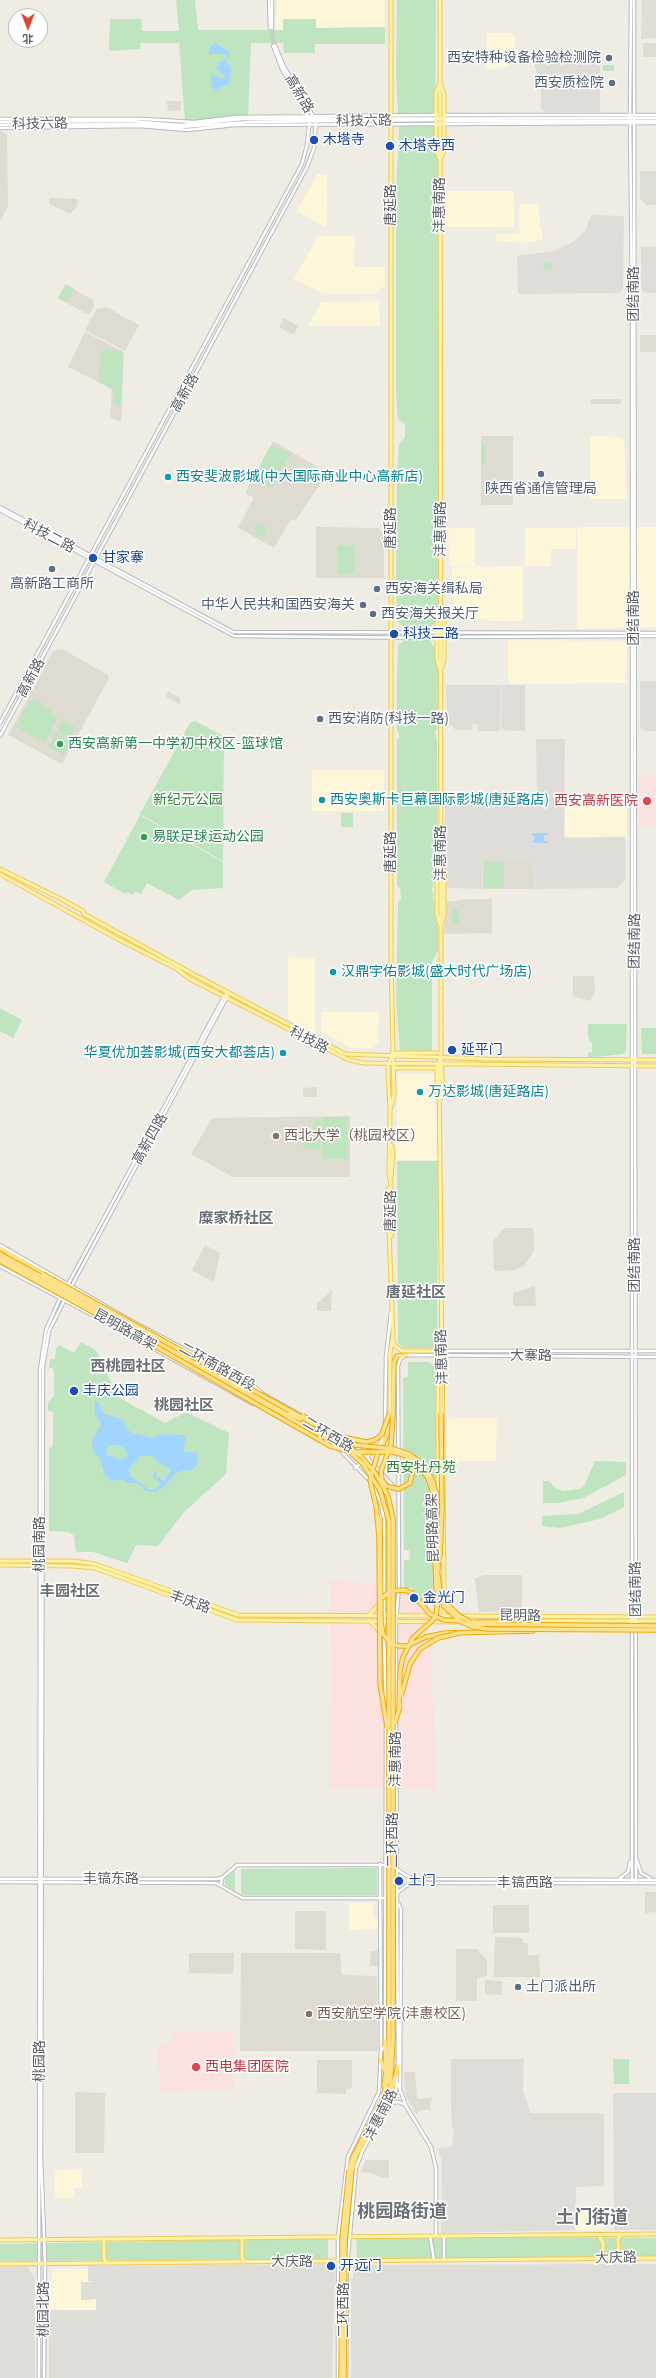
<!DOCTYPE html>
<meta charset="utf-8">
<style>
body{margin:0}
#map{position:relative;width:656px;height:2378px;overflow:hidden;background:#eeece3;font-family:Montserrat,"Noto Sans SC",sans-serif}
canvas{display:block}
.north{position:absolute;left:8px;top:8px;width:40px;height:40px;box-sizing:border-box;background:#fff;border:1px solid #bdbfc1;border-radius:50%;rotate:180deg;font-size:11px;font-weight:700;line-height:16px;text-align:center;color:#5b5f64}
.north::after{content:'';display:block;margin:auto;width:14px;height:18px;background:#e8412f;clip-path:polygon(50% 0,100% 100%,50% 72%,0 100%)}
</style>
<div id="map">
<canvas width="656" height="2378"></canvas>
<div class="north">北</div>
</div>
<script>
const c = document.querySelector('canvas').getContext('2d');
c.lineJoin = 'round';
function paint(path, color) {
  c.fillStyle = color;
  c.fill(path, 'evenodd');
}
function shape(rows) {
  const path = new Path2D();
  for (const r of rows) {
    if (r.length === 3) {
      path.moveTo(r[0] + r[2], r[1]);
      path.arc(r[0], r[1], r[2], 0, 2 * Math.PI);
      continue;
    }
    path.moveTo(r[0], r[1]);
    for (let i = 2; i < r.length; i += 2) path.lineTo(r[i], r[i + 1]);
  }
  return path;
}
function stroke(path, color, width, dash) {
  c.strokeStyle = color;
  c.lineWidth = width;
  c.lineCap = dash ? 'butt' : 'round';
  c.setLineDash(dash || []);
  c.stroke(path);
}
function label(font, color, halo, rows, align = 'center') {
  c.font = font + ' Montserrat,"Noto Sans SC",sans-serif';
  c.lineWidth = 3;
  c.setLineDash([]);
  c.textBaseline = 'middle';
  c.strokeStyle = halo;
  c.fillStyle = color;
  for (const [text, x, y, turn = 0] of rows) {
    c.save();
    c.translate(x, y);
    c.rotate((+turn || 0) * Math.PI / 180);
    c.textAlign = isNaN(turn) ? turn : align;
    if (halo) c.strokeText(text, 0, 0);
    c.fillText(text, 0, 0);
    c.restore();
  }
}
paint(shape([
 [277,0,384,0,385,27,316,28,316,19,283,19,283,30,275,30],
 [487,33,513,33,519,61,503,68,487,70],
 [317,174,327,175,327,228,297,211],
 [445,191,514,191,514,227,445,227],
 [519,204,539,204,540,228,542,228,542,240,526,243,496,241,496,234,519,234],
 [318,236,355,236,354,267,384,267,385,286,382,287,377,294,323,294,294,279],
 [379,301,380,326,308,326,321,302],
 [603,436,621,438,624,440,627,499,590,499,590,437],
 [577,527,656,527,656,627,577,629],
 [448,528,475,528,475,566,449,566],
 [525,528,576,528,576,549,551,549,551,566,525,566],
 [523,566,523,621,487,621,487,619,460,619,457,616,457,607,452,600,452,567],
 [508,640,622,641,627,646,626,683,511,684,508,679],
 [312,770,384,770,384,811,312,811],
 [565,800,627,800,627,837,565,837],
 [288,957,315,958,315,1034,288,1019],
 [321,1012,379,1012,378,1042,371,1048,351,1048,321,1031],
 [398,1074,435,1074,438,1160,396,1160],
 [451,1418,497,1418,496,1461,446,1461,447,1421],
 [349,1903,371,1903,373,1905,373,1917,378,1918,378,1929,349,1930],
 [82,2169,82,2188,74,2188,74,2198,55,2198,55,2170],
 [577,2210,604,2210,604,2230,575,2230],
 [55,2269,88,2269,88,2280,91,2280,91,2299,96,2299,96,2310,49,2310,49,2283,52,2281,52,2272]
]), '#fef6d8');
paint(shape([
 [642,0,656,0,656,38,641,39],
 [600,49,600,112,544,112,541,109,541,80,533,63,535,59,559,50],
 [640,171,656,171,656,205,646,205,640,198],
 [591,215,624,216,623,289,618,293,518,294,517,256,554,251,573,242,586,230],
 [641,247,656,247,656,293,644,293,641,289],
 [640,681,656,681,656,731,646,731,640,728],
 [446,685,501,685,500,731,478,731,478,694,478,724,472,724,472,730,456,730,447,721],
 [502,685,525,685,525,731,501,730],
 [536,739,565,739,564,838,625,837,625,881,617,888,535,889,535,861,483,861,482,889,449,888,445,885,444,863,445,800,552,799,537,799],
 [451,2059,524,2059,523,2090,530,2113,604,2113,604,2186,576,2187,575,2230,441,2233,442,2161,437,2148,452,2147,454,2129,452,2128,451,2103],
 [613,2093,656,2093,656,2230,614,2230],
 [335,2264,332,2378,49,2378,49,2310,96,2310,96,2299,91,2299,91,2281,88,2281,88,2266],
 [656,2264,656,2378,351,2378,351,2279,353,2278,353,2271,364,2270,365,2265],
 [27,2266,35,2278,35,2378,0,2378,0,2267],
 [81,2282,91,2282,91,2300,81,2300]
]), '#dfddd7');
paint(shape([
 [643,43,656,43,656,57,643,57],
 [167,101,181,101,181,110,168,111],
 [0,131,7,135,8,206,0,221],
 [49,198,78,199,77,207,70,214,49,204],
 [65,284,93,300,94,306,89,315,58,298],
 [106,307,139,325,125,351,85,330,97,309],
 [284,318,298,326,294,335,279,327],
 [85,332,124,352,121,422,110,417,112,389,68,367],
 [640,335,656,335,656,352,640,352],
 [591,399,621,399,621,404,591,404],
 [481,436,513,436,513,505,481,505],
 [273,441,328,473,295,521,291,519,274,548,238,528,254,498,245,493],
 [316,527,378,528,384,534,384,578,316,578],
 [62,649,108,675,109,678,62,764,8,735,53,651],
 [169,691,172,694,179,697,181,705,166,697],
 [483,861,535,861,534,889,483,889],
 [470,899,492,899,492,933,444,934,447,902],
 [573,976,594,976,595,993,590,1001,573,996],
 [317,1087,317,1097,303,1097,303,1088],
 [350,1116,350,1177,233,1177,191,1154,212,1118],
 [505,1228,532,1228,534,1234,534,1251,523,1267,514,1270,494,1271,493,1241],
 [205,1245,220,1253,214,1282,192,1270],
 [535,1286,536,1306,513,1306,513,1293],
 [332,1290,331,1311,317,1311,317,1304],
 [483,1575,522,1575,522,1611,479,1612,475,1579],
 [645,1892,656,1892,656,1912,645,1913],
 [493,1905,529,1905,529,1933,493,1933],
 [295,1911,326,1911,326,1950,295,1949],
 [495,1937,522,1938,523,1943,528,1943,528,1955,539,1955,540,1977,494,1977],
 [456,1949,477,1949,487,1960,487,1976,477,1978,477,2001,456,2001],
 [371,1951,378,1951,378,1966,370,1966],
 [189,1953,234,1953,233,1974,189,1973],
 [241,1953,340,1953,342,1975,377,1976,378,2051,240,2051],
 [485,1980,502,1981,502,1995,485,1994],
 [317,2060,352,2060,352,2088,346,2089,346,2094,317,2093],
 [404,2072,415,2072,417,2099,432,2098,430,2110,421,2110,416,2114,405,2094],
 [75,2092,105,2093,104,2153,75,2153],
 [366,2160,389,2160,389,2178,381,2178,373,2173,361,2172]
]), '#dedbd1');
paint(shape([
 [639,775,656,775,656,826,639,826],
 [330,1580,428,1589,437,1790,329,1790],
 [172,2031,233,2032,234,2090,159,2091,158,2044,172,2044]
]), '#fbe2df');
paint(shape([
 [176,0,195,0,198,30,283,30,283,19,316,19,316,28,385,27,385,44,315,44,315,53,284,53,283,43,251,43,248,116,185,121,179,43,141,43,140,49,109,51,110,19,141,19,142,31,179,31],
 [397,0,436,0,435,150,438,159,438,606,435,623,430,627,431,643,435,648,438,670,438,727,435,732,437,741,438,864,432,889,438,929,438,951,432,962,432,1051,400,1051,396,1001,398,902,401,899,400,889,397,885,397,740,400,737,397,729,397,677,398,645,403,642,403,627,398,622,396,592,397,471,399,444,405,438,405,424,398,419,396,391,396,193,399,130,396,74],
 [603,65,614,65,614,71,603,71],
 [548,266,4.5],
 [66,284,74,289,67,302,58,298],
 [108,348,123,354,121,405,113,404,113,390,99,382,100,356,103,350],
 [481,444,485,444,485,463,481,463],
 [271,445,291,453,272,488,253,478],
 [260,530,6],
 [355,545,355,574,337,574,337,546],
 [34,700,45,705,44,707,53,711,52,714,58,717,45,743,15,727,29,702],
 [63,720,75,727,69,738,57,732],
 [195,721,222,735,224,739,223,861,140,814,190,723],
 [56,733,71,742,64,755,49,747],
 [341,813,353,813,353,827,341,827],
 [140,815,223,862,223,888,192,890,179,900,147,883,141,894,135,891,133,895,127,892,125,894,104,882,123,847,140,856,123,847],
 [484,862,504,862,504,888,483,888],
 [452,910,459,910,459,923,452,923],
 [0,1008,22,1020,13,1038,0,1031],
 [588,1024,627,1024,626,1051,623,1054,588,1058,588,1053,592,1052,592,1043,588,1038],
 [641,1028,656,1028,656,1054,642,1054],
 [322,1117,347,1117,348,1159,322,1159],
 [314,1120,320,1120,320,1149,303,1149,303,1129,314,1129],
 [397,1161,438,1161,437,1342,433,1348,403,1348,398,1343],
 [81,1342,96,1350,118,1397,165,1423,186,1412,229,1433,226,1474,184,1512,158,1546,136,1545,127,1563,93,1552,76,1552,74,1536,69,1532,49,1531,49,1448,53,1447,53,1412,48,1411,48,1402,54,1396,54,1375,53,1368,49,1368,50,1359,55,1359,56,1349,59,1345,74,1353],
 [408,1362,429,1362,435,1366,435,1371,437,1469,432,1503,433,1604,417,1606,412,1588,404,1588,404,1560,410,1560,409,1550,404,1550,403,1378,408,1377],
 [595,1461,626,1462,626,1475,583,1498,557,1503,543,1503,543,1481,549,1481,557,1489,564,1491,580,1489,585,1484],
 [624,1492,624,1507,600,1519,560,1528,542,1526,542,1516,578,1514],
 [377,1868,377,1895,241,1895,241,1869],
 [235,1871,235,1892,225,1884,225,1878],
 [613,2059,629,2059,629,2084,614,2084],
 [356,2236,656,2238,656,2256,357,2260],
 [328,2238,328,2259,0,2261,0,2244]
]), '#bfe5c0');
paint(shape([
 [216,43,229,52,228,58,225,61,231,67,229,86,221,86,218,92,211,86,211,77,213,74,221,79,226,77,216,69,218,64,227,57,225,54,209,54,210,46],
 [532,833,548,833,548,835,544,835,544,841,548,841,548,843,532,843,535,836,532,836],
 [95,1401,98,1402,104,1414,123,1420,127,1429,132,1433,152,1438,160,1434,183,1435,186,1438,183,1451,197,1453,198,1464,194,1469,177,1472,164,1487,155,1492,146,1491,137,1483,127,1483,123,1479,110,1481,109,1477,105,1476,100,1459,93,1452,92,1441,101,1424,95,1413],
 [112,1445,119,1445,126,1450,127,1458,119,1459,107,1455,106,1448],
 [141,1456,153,1456,154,1459,171,1470,164,1481,156,1476,157,1471,153,1474,153,1478,156,1478,160,1485,157,1488,152,1490,147,1488,130,1476,129,1468]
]), '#a2d5fe');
stroke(shape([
 [270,28,273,46],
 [272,28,275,45]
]), '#c9c9c3', 2.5, [2.5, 1]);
const secondary = shape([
 [269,0,270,28],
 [272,0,272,28],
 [631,0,630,118,632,297,632,1883],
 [634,0,636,1883],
 [444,115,656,115],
 [0,119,143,119,194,122,236,117,437,115],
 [444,121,656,121],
 [0,122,129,121,181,125,243,119,656,118],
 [0,125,139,124,181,127,249,122,437,120],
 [0,128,139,126,187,130,235,125,656,123],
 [0,507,233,632,656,633],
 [0,510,234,636,437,638],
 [442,637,656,636],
 [0,723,302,164,307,145,310,119,282,69,273,46],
 [0,736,307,167,314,148,316,121,284,67,275,45],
 [0,1245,128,1319,254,1386,263,1394,304,1417],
 [0,1266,124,1332,253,1404],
 [66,1288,224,997],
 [70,1289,227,997,226,992],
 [442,1351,656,1351],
 [385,1425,386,1357,391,1312],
 [355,1445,396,1489],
 [339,1449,370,1481],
 [366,1458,381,1443,385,1430],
 [355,1468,363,1462],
 [373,1486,381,1503,384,1520,384,1630],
 [384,1637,386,1710],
 [396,1716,396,1620,399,1587,398,1366,400,1359,406,1355,656,1357],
 [396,1723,398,2066],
 [637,1861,641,1873,650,1878],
 [380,1864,381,2051],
 [392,1866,407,1876,415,1879,656,1880],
 [620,1878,628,1872,630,1862],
 [0,1879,216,1879,222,1878],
 [0,1882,216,1883,242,1898,385,1898],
 [221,1884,222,1878,237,1865,388,1865],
 [392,1897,406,1886,415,1883,656,1883],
 [398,1903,401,1909,400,2092],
 [385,2042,386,1725],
 [398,2084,406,2106,431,2147,436,2168,436,2236],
 [389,2103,399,2102,405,2105],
 [430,2236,434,2260],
 [444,2260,444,2236],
 [39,2378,40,1370,46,1330,62,1294],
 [44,2378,45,2263,41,2157,43,1366,49,1331,66,1297],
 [338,2378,338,2237,345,2180,348,2157,379,2092,381,2051,384,2047],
 [346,2378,347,2267,356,2168,362,2152,396,2090,397,2075]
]);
const primary = shape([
 [440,0,441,1057,437,1068,437,1092,441,1098],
 [439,85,436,93,436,150,439,158],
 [441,85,444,94,444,151,441,158],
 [442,609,444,616,444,660,442,667],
 [439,667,437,660,437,617,440,609],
 [442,865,444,873,444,915,442,923],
 [0,869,61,899,83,911,84,914,191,973,345,1054,486,1059,656,1060],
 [0,874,114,937,177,969,190,979,349,1060,364,1063,656,1066],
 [440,925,437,914,437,874,440,865],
 [392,1053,441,1053],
 [439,1065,443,1471],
 [393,1068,437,1068],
 [441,1097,443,1092,441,1057],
 [390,1110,394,1095,391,958,391,0],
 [391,1145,393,1151,391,1178],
 [391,1236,393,1230,391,1186],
 [393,1339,395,1346,402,1351,442,1351],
 [390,1412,390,1353,393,1337,389,1230,388,1189,391,1186,389,1173,390,1110,388,1072,388,1063,392,1057],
 [443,1478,444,1597],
 [438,1497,438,1363,441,1357],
 [0,1561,73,1561,95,1564,238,1615,455,1616],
 [0,1565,73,1566,95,1568,237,1620,455,1622],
 [444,1604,444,1616],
 [368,1616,384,1599],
 [461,1616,656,1617],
 [369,1620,380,1632],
 [484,1621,497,1620],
 [524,1621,656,1621],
 [599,2235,603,2243,603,2255,599,2259],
 [106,2239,104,2240,104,2259,107,2262],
 [0,2240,656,2234],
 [619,2259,618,2238,622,2235],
 [245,2262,242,2258,242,2240,245,2238],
 [0,2264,656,2258]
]);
const highway = shape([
 [0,1248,43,1274],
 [6,1256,35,1270],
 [140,1330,289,1414],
 [138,1333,288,1417],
 [441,1413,442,1385],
 [393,1414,394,1362,397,1356,406,1355],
 [378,1454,387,1435,390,1415],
 [504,1622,537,1623],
 [426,1637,445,1633,533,1631],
 [381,2060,384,2070],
 [384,2086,386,2071,385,2041],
 [391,2093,398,2066],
 [349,2170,352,2159,383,2099,389,2072,389,2041],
 [352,2170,356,2156,386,2103,390,2089,393,2040]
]);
stroke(secondary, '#b7babf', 4.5);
stroke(primary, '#f1c959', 5);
stroke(highway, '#f0a901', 5.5);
stroke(secondary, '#fff', 2.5);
stroke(primary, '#fef2a7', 3);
stroke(highway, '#fce28c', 3.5);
const highwayBridge = shape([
 [0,1254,140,1330],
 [0,1258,138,1333],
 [0,1261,160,1349,330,1446,352,1452,392,1452,404,1455,417,1464,428,1478,433,1493,436,1588,444,1606,461,1622,474,1627,487,1629,656,1630],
 [43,1274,341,1439,355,1445,394,1449,409,1454,422,1464,432,1479,437,1496,437,1529],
 [289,1414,300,1419],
 [393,1414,391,1444,381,1471,382,1480,386,1486,399,1489,410,1483,413,1470,407,1459],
 [303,1416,342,1437,366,1442,375,1440,382,1434,390,1412],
 [288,1417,349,1451,363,1464,380,1490,389,1521,389,2041],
 [342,1442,361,1456,376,1474,388,1496,393,1519,393,2040],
 [376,1505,379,1537,380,1683,387,1727],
 [376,1506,370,1480,377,1456],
 [380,1518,381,1622,383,1634,390,1643,399,1646,407,1646,426,1637],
 [440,1557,442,1510,441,1413],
 [437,1569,440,1590,445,1602,458,1615,474,1624,656,1626],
 [438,1571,438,1527],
 [382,1598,391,1591,405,1590,413,1594,430,1614,444,1620,461,1621],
 [473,1622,504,1622],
 [401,1696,410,1664,420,1649,438,1638,459,1633],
 [399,1708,400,1671,403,1657,413,1638,436,1617,438,1595],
 [395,1723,400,1706],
 [341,2378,342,2239,349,2170],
 [344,2378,345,2240,352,2170]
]);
stroke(highwayBridge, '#f0a901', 5.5, []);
stroke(highwayBridge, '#fce28c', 3.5);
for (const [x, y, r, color] of [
 [609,58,4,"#5c6f8a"],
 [612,83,4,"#5c6f8a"],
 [314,140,5,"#1a4fb4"],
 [390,146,5,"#1a4fb4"],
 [541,474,4,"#5c6f8a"],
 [168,477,4,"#0f9aa8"],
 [93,558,5,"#1a4fb4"],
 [52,569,4,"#5c6f8a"],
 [377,589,4,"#5c6f8a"],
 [363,605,4,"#5c6f8a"],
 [373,614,4,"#5c6f8a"],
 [394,634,5,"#1a4fb4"],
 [320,719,4,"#5c6f8a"],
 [60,744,4,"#2e9e5b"],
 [322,800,4,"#0f9aa8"],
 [647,801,5,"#e0444e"],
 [144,837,4,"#2e9e5b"],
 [333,972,4,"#0f9aa8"],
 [452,1050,5,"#1a4fb4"],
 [283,1053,4,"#0f9aa8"],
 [420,1092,4,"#0f9aa8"],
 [276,1136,4,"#8d6e63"],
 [74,1391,5,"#1a4fb4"],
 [414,1598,5,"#1a4fb4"],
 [399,1881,5,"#1a4fb4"],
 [518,1987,4,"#5c6f8a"],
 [309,2014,4,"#8d6e63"],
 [196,2067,5,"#e0444e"],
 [331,2266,5,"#1a4fb4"]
]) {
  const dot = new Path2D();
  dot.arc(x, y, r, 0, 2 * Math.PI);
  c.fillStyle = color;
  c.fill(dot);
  stroke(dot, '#fff', 1.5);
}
label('14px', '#4e5e75', '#fff', [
 ["西安特种设备检验检测院",601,58,"right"],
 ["西安质检院",604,83,"right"],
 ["陕西省通信管理局",541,489,"center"],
 ["高新路工商所",52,584,"center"],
 ["西安海关缉私局",385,589],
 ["中华人民共和国西安海关",355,605,"right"],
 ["西安海关报关厅",381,614],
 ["西安消防(科技一路)",328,719],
 ["土门派出所",526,1987]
], 'left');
label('14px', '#5b5f64', '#fff', [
 ["高新路",299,94,59],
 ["科技六路",364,121,-1],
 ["科技六路",40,124,-1],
 ["唐延路",391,205,-90],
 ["沣惠南路",440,205,-90],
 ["团结南路",634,294,-90],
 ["高新路",185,393,-61],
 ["唐延路",391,528,-90],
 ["沣惠南路",441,529,-90],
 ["科技二路",49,536,28],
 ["团结南路",634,618,-90],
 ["高新路",31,678,-62],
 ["唐延路",391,852,-90],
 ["沣惠南路",441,853,-90],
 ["团结南路",635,941,-89],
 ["科技路",309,1040,28],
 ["高新四路",150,1139,-61],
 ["唐延路",391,1211,-89],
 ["团结南路",635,1265,-90],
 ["昆明路高架",125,1330,29],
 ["大寨路",531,1356],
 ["沣惠南路",442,1357,-92],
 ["二环南路西段",217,1367,29],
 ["二环西路",328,1435,30],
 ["昆明路高架",433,1528,-92],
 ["桃园南路",40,1544,-90],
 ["团结南路",636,1589,-91],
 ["丰庆路",190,1602,20],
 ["昆明路",520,1616,1],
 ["沣惠南路",396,1759,-90],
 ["二环西路",393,1840,-90],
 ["丰镐东路",111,1879],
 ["丰镐西路",525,1883],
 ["桃园路",40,2061,-90],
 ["沣惠南路",381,2115,-63],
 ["大庆路",616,2258,-1],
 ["大庆路",292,2262],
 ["桃园北路",44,2309,-90],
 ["二环西路",344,2310,-90]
]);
label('14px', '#164399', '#fff', [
 ["木塔寺",323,140],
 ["木塔寺西",399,146],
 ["甘家寨",102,558],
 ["科技二路",403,634],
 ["延平门",461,1050],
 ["丰庆公园",83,1391],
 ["金光门",423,1598],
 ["土门",408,1881],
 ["开远门",340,2266]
], 'left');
label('14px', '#0d838f', '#fff', [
 ["西安斐波影城(中大国际商业中心高新店)",176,477],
 ["西安奥斯卡巨幕国际影城(唐延路店)",330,800],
 ["汉鼎宇佑影城(盛大时代广场店)",341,972],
 ["华夏优加荟影城(西安大都荟店)",275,1053,"right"],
 ["万达影城(唐延路店)",428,1092]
], 'left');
label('14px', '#27864d', '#fff', [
 ["西安高新第一中学初中校区-篮球馆",68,744],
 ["易联足球运动公园",152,837]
], 'left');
label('14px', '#348239', '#fff', [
 ["新纪元公园",188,800],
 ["西安牡丹苑",421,1468]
]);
label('14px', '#be3a42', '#fff', [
 ["西安高新医院",638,801],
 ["西电集团医院",205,2067,"left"]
], 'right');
label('14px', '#785e54', '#fff', [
 ["西北大学（桃园校区）",284,1136],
 ["西安航空学院(沣惠校区)",317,2014]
], 'left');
label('bold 15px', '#6c7176', '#fff', [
 ["糜家桥社区",236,1219],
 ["唐延社区",416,1293],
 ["西桃园社区",128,1367],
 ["桃园社区",184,1406],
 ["丰园社区",70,1592]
]);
label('bold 18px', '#6c7176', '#fff', [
 ["桃园路街道",402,2212],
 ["土门街道",592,2218]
]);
</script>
